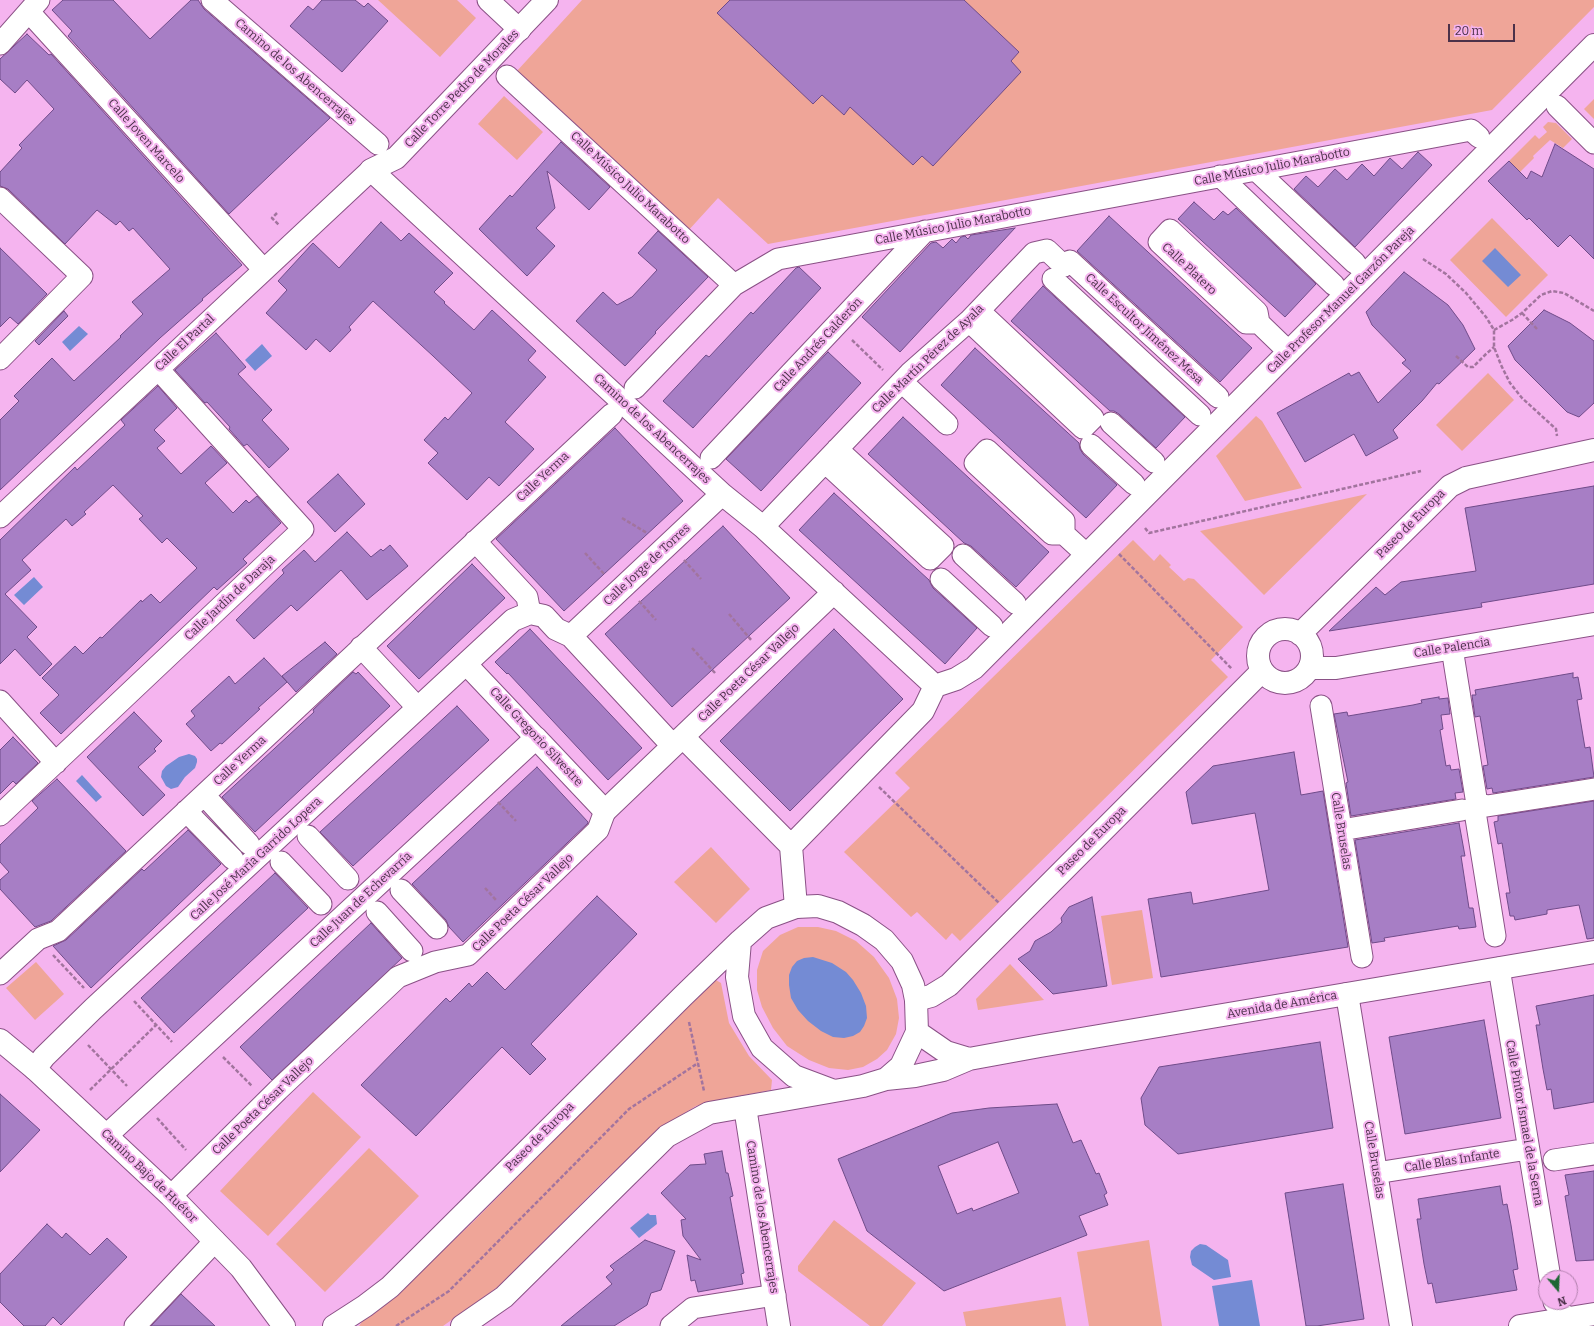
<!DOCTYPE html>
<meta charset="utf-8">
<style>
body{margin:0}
#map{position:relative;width:1594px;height:1326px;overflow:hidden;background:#f5b4ef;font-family:Bitter,serif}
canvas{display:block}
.north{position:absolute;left:1538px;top:1270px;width:40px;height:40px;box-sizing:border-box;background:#f5b4ef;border:1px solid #b180ad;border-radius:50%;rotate:161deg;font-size:11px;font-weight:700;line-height:16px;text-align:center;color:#4b3149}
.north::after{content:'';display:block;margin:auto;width:14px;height:18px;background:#1e6734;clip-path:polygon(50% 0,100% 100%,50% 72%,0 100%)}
.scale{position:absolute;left:1448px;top:24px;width:67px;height:18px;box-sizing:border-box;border:2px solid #4b3149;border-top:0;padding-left:5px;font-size:12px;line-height:14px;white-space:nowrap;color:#4b3149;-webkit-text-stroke:3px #f5b4ef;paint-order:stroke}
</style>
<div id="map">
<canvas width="1594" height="1326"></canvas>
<div class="north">N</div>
<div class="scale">20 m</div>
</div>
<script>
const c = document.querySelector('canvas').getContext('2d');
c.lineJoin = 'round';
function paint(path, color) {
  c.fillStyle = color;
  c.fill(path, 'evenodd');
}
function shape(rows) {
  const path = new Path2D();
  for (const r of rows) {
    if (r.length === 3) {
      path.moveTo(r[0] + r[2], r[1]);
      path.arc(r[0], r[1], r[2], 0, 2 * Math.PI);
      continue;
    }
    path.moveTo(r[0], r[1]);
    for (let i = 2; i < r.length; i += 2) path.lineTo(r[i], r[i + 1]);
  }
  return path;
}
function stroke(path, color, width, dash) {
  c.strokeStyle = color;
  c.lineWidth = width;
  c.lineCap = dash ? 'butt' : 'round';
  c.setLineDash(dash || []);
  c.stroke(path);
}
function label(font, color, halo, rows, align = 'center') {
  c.font = font + ' Bitter,serif';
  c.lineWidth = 4;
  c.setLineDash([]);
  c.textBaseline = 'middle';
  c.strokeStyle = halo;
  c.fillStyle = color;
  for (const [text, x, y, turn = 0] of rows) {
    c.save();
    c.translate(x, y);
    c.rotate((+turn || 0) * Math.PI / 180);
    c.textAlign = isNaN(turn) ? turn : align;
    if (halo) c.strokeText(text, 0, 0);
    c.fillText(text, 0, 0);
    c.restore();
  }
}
paint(shape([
 [378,0,457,0,476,18,440,57],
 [582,0,1594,0,1594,7,1492,110,768,244,718,198,687,232,516,72],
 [504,96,543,132,517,160,478,124],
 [1594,99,1594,119,1584,109],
 [1548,122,1556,123,1572,139,1563,148,1550,140,1533,156,1534,158,1520,172,1509,161,1535,135,1539,139,1547,132,1543,127],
 [1492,218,1548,275,1506,317,1450,260],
 [1488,373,1514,400,1462,451,1436,425],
 [1256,416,1262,421,1302,488,1245,501,1216,456],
 [1367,494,1264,595,1200,531],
 [1133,540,1154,561,1160,554,1171,565,1169,567,1184,581,1188,578,1194,579,1243,627,1211,660,1228,677,960,941,952,933,946,940,917,912,911,917,844,852,910,788,895,773],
 [711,847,750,889,716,923,674,882],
 [1142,910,1153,978,1112,985,1101,916],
 [798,927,818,927,836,931,856,941,874,957,889,978,897,999,899,1018,896,1034,887,1050,877,1059,863,1067,848,1070,829,1068,809,1060,787,1046,773,1028,762,1007,757,990,757,970,763,951,780,935],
 [36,962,64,994,35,1020,6,988],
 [1010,964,1044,1000,978,1010,976,999],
 [714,979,721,983,729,1023,749,1056,772,1080,771,1090,716,1101,696,1106,662,1127,604,1181,498,1287,443,1326,359,1326,369,1312,397,1294,474,1221],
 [313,1092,361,1137,268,1236,220,1191],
 [369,1148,419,1196,325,1292,276,1244],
 [834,1220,916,1283,882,1326,870,1326,798,1271,798,1266],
 [1149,1240,1162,1326,1089,1326,1077,1252],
 [1061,1297,1066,1326,966,1326,963,1312]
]), '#efa598');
paint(shape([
 [1495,248,1521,275,1508,287,1482,261],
 [79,326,88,334,70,351,62,342],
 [262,344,272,356,255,371,245,360],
 [34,577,43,587,24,605,14,595],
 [189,754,195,756,197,759,197,762,195,768,185,777,178,787,171,789,166,786,161,777,162,771,166,766,179,757],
 [82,775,102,797,96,802,76,781],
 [813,957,832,963,846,972,853,980,861,993,866,1006,867,1018,864,1026,860,1032,853,1036,844,1038,833,1037,821,1031,808,1021,798,1010,791,998,789,985,789,975,792,967,797,961,804,958],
 [648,1213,650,1215,656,1215,657,1224,639,1238,630,1228],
 [1200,1244,1206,1245,1228,1260,1231,1277,1214,1280,1192,1265,1190,1257,1191,1251,1195,1247],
 [1252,1280,1260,1326,1219,1326,1212,1286]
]), '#748bd4');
const building = shape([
 [63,0,113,0,150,39,191,0,198,0,204,9,330,118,229,214,68,36,72,31,52,10,63,0],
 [322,0,355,0,364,7,368,3,388,21,342,72,290,26,308,6,313,10,322,0],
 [730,0,964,0,1019,52,1011,61,1021,72,933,166,922,156,913,165,850,107,844,115,822,95,813,104,717,13,730,0],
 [27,34,49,55,51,54,242,265,202,299,203,300,160,338,0,490,0,420,19,401,14,396,52,358,74,381,121,337,120,336,143,314,132,302,170,269,133,228,129,231,120,221,116,225,97,210,65,244,8,189,0,186,0,172,22,148,19,145,54,109,27,80,15,93,0,79,0,59,27,34],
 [561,142,610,187,589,210,547,171,555,208,536,228,555,246,527,276,479,229,510,195,512,197,561,142],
 [1555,144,1594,169,1594,259,1570,235,1558,247,1529,218,1527,220,1488,181,1509,161,1527,179,1531,171,1542,177,1555,144],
 [1418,152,1432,165,1355,247,1294,189,1306,176,1318,187,1335,169,1347,180,1362,164,1374,176,1390,158,1402,169,1418,152],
 [1194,202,1214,220,1223,211,1228,215,1236,208,1316,284,1285,317,1178,219,1194,202],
 [1109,216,1252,348,1220,382,1077,251,1109,216],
 [381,222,401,241,409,233,453,273,434,292,445,302,444,303,474,330,492,310,536,351,528,360,546,377,505,422,534,449,499,486,489,477,467,500,428,463,438,453,424,440,445,417,448,420,472,393,433,356,373,301,349,327,351,330,330,352,316,339,306,350,266,313,287,290,278,281,313,243,339,268,381,222],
 [1015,228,900,352,862,317,931,243,936,242,943,248,952,239,956,243,961,237,965,236,968,239,971,235,1015,228],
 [658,231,708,277,655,332,656,333,625,366,576,321,603,292,617,305,632,297,657,270,638,253,658,231],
 [0,248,47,294,18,324,10,317,0,327,0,248],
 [799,267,821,288,693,428,663,401,706,355,709,357,751,312,753,314,796,268,799,267],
 [1404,272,1448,305,1463,325,1475,349,1439,384,1437,383,1422,401,1393,430,1398,438,1366,456,1354,434,1305,462,1277,413,1349,373,1351,376,1359,372,1378,403,1411,371,1402,363,1406,360,1372,325,1366,312,1404,272],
 [1043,286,1185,417,1156,448,1119,414,1114,411,1110,411,1011,321,1043,286],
 [1544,310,1570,323,1594,341,1594,403,1579,417,1567,412,1515,360,1508,346,1544,310],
 [64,311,68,316,39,345,35,341,64,311],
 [216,333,246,367,238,374,272,410,262,420,289,449,269,468,247,444,244,446,229,429,230,427,207,402,205,403,175,370,216,333],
 [975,348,1079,443,1080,449,1083,454,1117,485,1086,518,941,385,975,348],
 [828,352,861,383,761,491,726,459,828,352],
 [158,386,177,408,154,430,165,441,157,448,181,474,211,446,227,463,205,483,233,513,246,500,249,503,257,496,281,523,243,559,247,563,217,590,214,587,61,734,40,713,59,695,42,678,75,646,83,654,100,637,102,638,141,600,142,602,151,594,160,603,197,568,167,538,162,543,139,519,143,516,113,485,84,512,86,514,72,526,66,519,22,560,31,570,5,594,37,627,27,637,52,664,40,676,15,649,0,664,0,540,75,467,77,470,125,425,121,420,158,386],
 [903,417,1049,552,1016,587,971,546,964,543,868,454,903,417],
 [615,428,683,501,564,611,496,539,615,428],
 [338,474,365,504,335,532,307,502,338,474],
 [1594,486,1594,584,1481,603,1482,607,1329,631,1376,587,1385,595,1401,582,1476,571,1465,508,1594,486],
 [834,493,929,580,933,588,977,628,945,664,799,530,834,493],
 [723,526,790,598,672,707,605,634,723,526],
 [347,532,371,557,381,549,383,551,390,545,408,566,367,600,341,570,297,611,291,605,254,639,236,620,284,573,282,570,304,550,315,562,347,532],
 [472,564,505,598,419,679,387,646,472,564],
 [530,629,642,748,608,780,508,673,507,674,495,662,530,629],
 [834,629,903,699,790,811,720,741,834,629],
 [325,642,337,654,296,692,282,676,325,642],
 [264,658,287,682,258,708,260,709,222,744,220,743,211,751,186,724,195,716,191,711,229,676,235,684,264,658],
 [353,672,356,674,358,672,390,706,255,832,222,797,314,712,313,710,353,672],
 [1573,673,1573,678,1578,677,1582,699,1577,700,1585,748,1590,747,1594,777,1493,793,1492,788,1487,789,1483,766,1488,765,1480,716,1475,717,1472,695,1476,695,1475,690,1573,673],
 [1439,697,1439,699,1448,698,1450,714,1441,715,1443,729,1440,730,1446,766,1450,765,1451,770,1459,769,1463,792,1455,793,1456,799,1351,816,1346,783,1348,782,1334,714,1347,712,1348,716,1413,705,1422,703,1421,700,1439,697],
 [457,706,489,740,353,866,320,832,457,706],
 [134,712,162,741,154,749,156,751,138,767,165,795,143,816,87,757,134,712],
 [13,737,38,763,16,784,13,781,0,794,0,750,13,737],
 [1294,752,1301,795,1323,791,1348,947,1161,977,1148,899,1191,892,1193,904,1269,890,1255,813,1192,824,1186,792,1213,766,1294,752],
 [537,767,588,822,588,823,463,942,449,927,446,920,412,884,537,767],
 [57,779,126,851,51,921,35,927,0,889,0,880,9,872,0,862,0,845,38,808,32,801,57,779],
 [1594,801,1594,938,1587,939,1579,905,1547,910,1547,914,1515,920,1514,916,1510,916,1506,893,1510,893,1502,843,1498,844,1494,822,1498,821,1498,816,1594,801],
 [1459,823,1465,856,1461,856,1469,908,1473,908,1476,927,1459,929,1458,926,1384,938,1385,941,1372,943,1355,840,1459,823],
 [188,830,221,864,91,988,53,946,66,940,142,869,144,871,188,830],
 [275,873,308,908,174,1033,141,998,275,873],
 [597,896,637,934,531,1044,546,1059,530,1075,502,1047,416,1136,361,1085,446,998,450,1002,469,983,472,987,487,972,505,990,597,896],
 [1092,897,1107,986,1053,994,1018,959,1030,951,1035,941,1051,932,1062,922,1061,918,1069,907,1092,897],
 [371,923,402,958,272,1080,240,1047,371,923],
 [1594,995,1594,1102,1554,1109,1551,1089,1547,1090,1543,1069,1536,1025,1540,1025,1536,1006,1594,995],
 [1484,1020,1501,1118,1405,1134,1389,1037,1484,1020],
 [1320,1042,1333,1128,1178,1154,1145,1125,1141,1098,1159,1067,1320,1042],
 [0,1094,40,1130,0,1172,0,1094],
 [1057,1104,1073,1143,1081,1140,1096,1174,1099,1173,1107,1193,1104,1195,1108,1205,1079,1216,1087,1235,944,1291,867,1231,838,1159,952,1113,989,1108,1057,1104],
 [998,1142,1019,1193,973,1211,972,1208,957,1214,938,1166,998,1142],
 [722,1151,726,1173,728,1173,733,1196,730,1197,744,1273,741,1274,743,1284,698,1292,695,1280,691,1281,687,1255,701,1260,683,1236,681,1220,686,1219,661,1193,690,1165,706,1164,704,1154,722,1151],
 [1594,1171,1594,1260,1576,1261,1565,1196,1569,1195,1565,1175,1594,1171],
 [1343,1184,1364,1319,1317,1326,1306,1326,1285,1193,1343,1184],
 [1500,1186,1503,1205,1507,1204,1511,1225,1518,1269,1513,1270,1517,1290,1436,1303,1432,1283,1428,1284,1424,1264,1417,1219,1421,1219,1418,1199,1500,1186],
 [47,1224,62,1238,66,1233,90,1255,107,1238,127,1257,61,1325,53,1317,45,1326,24,1326,0,1302,0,1274,47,1224],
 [645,1240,675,1251,661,1290,651,1293,647,1305,614,1326,561,1326,612,1284,606,1277,614,1270,610,1266,645,1240],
 [181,1294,215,1326,151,1326,181,1294]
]);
paint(building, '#a77ec5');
stroke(building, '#6f4b89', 1);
const street = shape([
 [212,0,378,144],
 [488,0,520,30],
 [29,12,264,270],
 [0,44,39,0],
 [507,76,734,285,778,259,1471,130,1479,137],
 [1557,106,1594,143],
 [1256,170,1355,263],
 [1220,176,1334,285],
 [0,198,82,276,0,359],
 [1070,261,1218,397],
 [1053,279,1200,415],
 [969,321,1083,428,1093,418,979,311],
 [1259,323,1246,323,1159,242,1170,230,1257,312,1259,323,1289,352],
 [902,382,947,424],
 [635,388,734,285],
 [1111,423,1154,462],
 [1091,445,1134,484],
 [711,458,925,231],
 [825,462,930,559,943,546,837,449],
 [0,517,371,170],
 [763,527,910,373,969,321,1034,253,1047,250,1064,266],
 [1064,534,1052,534,975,463,987,450,1064,521,1064,534,1087,555],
 [475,541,527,597,530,613],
 [963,555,1015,603],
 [941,579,992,626],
 [361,647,418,708],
 [1452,648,1476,798,1479,804,1487,806,1594,789],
 [466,664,536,738],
 [0,701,56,763],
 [1321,706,1362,957],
 [204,795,249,844],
 [186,811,233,859],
 [0,815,303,529,158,369],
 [1476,818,1495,936],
 [1341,830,1462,810],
 [308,836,348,879],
 [281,862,321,904],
 [401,890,437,928],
 [377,912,412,951],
 [1499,968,1550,1278],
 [0,974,38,939,58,931,612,414],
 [1554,1160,1594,1154],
 [1376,1173,1528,1149],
 [171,1196,278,1090,398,977,435,962,468,955,598,830,605,811],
 [1554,1302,1566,1318,1567,1326],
 [135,1326,215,1241],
 [671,1326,693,1308,775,1295]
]);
const secondary = shape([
 [547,0,396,158,371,170,722,494,763,527,935,686],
 [1285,656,27],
 [1300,634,1450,486,1466,478,1594,450],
 [571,636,722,494],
 [1310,668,1336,668,1594,624],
 [935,686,956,679,974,668,1594,45],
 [683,737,791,846],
 [791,846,923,711,935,686],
 [791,846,796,907],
 [1347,994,1401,1326],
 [916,1000,931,996,949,985,1262,671],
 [35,1069,44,1057,93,1009,513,620,530,613,544,616,556,629,571,636,673,746],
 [745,1107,779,1326],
 [107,1135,536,738,605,811,834,592],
 [1520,1326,1594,1314]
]);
const primary = shape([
 [740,941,737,977,744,1016,762,1048,794,1076,834,1091],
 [917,1032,946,1052,969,1059],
 [0,1040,35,1069,171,1196,241,1268,284,1326],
 [886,1079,915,1076,943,1070,969,1059,1040,1046,1594,952],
 [334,1326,365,1306,390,1287,683,996,740,941,766,918,796,907,818,906,838,912,863,925,884,940,902,961,913,985,916,1000,917,1032,901,1066,886,1079,863,1086,709,1113,667,1136,504,1297,462,1326]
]);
stroke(street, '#8a5186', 23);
stroke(secondary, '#8a5186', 24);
stroke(primary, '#8a5186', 24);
stroke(shape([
 [277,213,272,218,279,225],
 [1423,259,1446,274,1466,293,1486,317,1494,330,1494,347,1501,365,1510,383,1522,398,1556,429,1557,436],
 [1522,313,1537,329],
 [1494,330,1512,320,1522,313,1541,295,1552,291,1564,293,1594,311],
 [852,340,883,370],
 [1456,356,1468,367,1473,367,1486,354,1494,347],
 [622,518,647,533],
 [1145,528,1149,533,1421,471],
 [585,553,605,575],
 [1119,554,1232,669],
 [684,560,701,579],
 [639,601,656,620],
 [729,614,752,641],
 [692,648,716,674],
 [879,787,999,903],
 [498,802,516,821],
 [485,888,496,900],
 [53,955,84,988],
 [134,1001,172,1042],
 [689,1022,704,1091],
 [88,1045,127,1086],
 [223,1057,252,1086],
 [90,1090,156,1025],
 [157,1118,186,1150],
 [396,1326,449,1291,629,1109,698,1063]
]), '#a2749e', 2.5, [4, 2]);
stroke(street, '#fff', 21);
stroke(secondary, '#fff', 22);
stroke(primary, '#fff', 22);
label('12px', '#4b3149', '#f5b4ef', [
 ["Camino de los Abencerrajes",295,72,41],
 ["Calle Torre Pedro de Morales",462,89,-46],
 ["Calle Joven Marcelo",146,141,48],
 ["Calle Músico Julio Marabotto",1272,167,-11],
 ["Calle Músico Julio Marabotto",630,188,43],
 ["Calle Músico Julio Marabotto",953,226,-11],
 ["Calle Platero",1189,269,43],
 ["Calle Profesor Manuel Garzón Pareja",1341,300,-45],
 ["Calle Escultor Jiménez Mesa",1144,329,43],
 ["Calle El Partal",185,343,-43],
 ["Calle Andrés Calderón",818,345,-47],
 ["Calle Martín Pérez de Ayala",928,359,-44],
 ["Camino de los Abencerrajes",652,429,43],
 ["Calle Yerma",543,477,-43],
 ["Paseo de Europa",1411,524,-45],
 ["Calle Jorge de Torres",647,565,-43],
 ["Calle Jardín de Daraja",230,598,-43],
 ["Calle Palencia",1452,648,-9],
 ["Calle Poeta César Vallejo",749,673,-44],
 ["Calle Gregorio Silvestre",536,737,47],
 ["Calle Yerma",240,761,-43],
 ["Calle Bruselas",1341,831,81],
 ["Paseo de Europa",1092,841,-45],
 ["Calle José María Garrido Lopera",256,859,-43],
 ["Calle Juan de Echevarría",361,900,-43],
 ["Calle Poeta César Vallejo",523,903,-44],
 ["Avenida de América",1282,1005,-10],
 ["Calle Poeta César Vallejo",263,1106,-44],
 ["Calle Pintor Ismael de la Serna",1524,1123,80],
 ["Paseo de Europa",540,1137,-45],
 ["Calle Bruselas",1374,1160,81],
 ["Calle Blas Infante",1452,1161,-9],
 ["Camino Bajo de Huétor",149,1176,44],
 ["Camino de los Abencerrajes",762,1217,81]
]);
</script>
